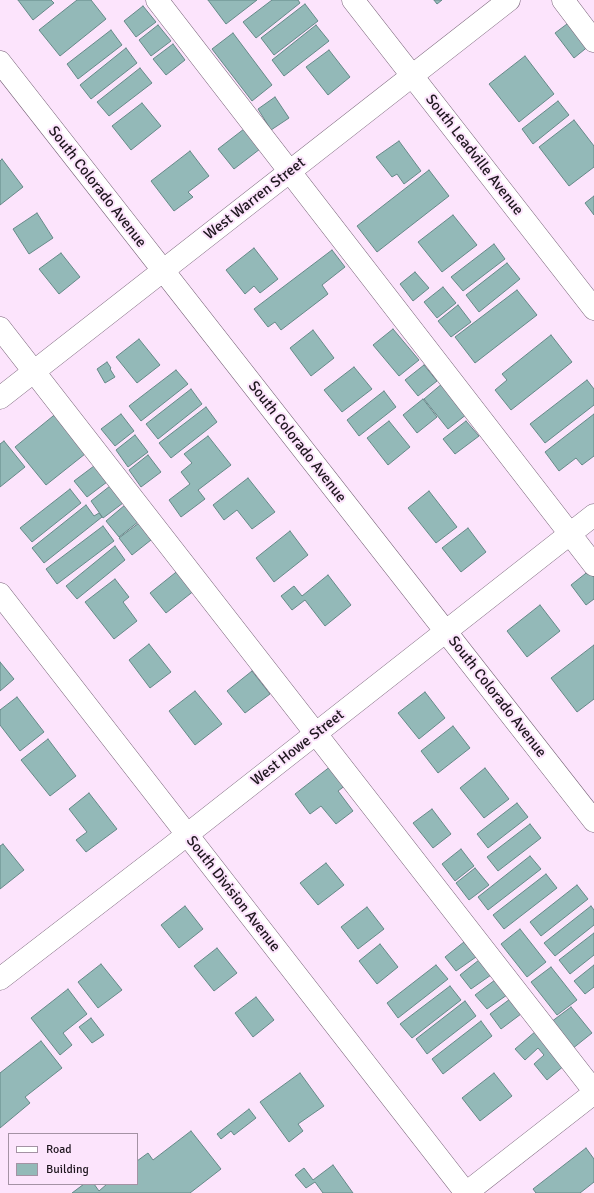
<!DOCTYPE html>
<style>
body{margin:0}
#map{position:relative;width:594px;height:1193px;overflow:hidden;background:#fce4fc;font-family:Signika,sans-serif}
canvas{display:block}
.legend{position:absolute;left:8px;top:1133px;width:130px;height:52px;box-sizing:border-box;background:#fce4fc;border:1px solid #a492a4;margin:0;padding:5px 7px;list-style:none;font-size:12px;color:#1f171f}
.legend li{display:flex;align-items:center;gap:8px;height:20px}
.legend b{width:20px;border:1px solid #a492a4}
</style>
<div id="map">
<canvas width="594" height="1193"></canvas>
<ul class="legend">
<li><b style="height:5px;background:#fff"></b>Road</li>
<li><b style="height:11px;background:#93b9b8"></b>Building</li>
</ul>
</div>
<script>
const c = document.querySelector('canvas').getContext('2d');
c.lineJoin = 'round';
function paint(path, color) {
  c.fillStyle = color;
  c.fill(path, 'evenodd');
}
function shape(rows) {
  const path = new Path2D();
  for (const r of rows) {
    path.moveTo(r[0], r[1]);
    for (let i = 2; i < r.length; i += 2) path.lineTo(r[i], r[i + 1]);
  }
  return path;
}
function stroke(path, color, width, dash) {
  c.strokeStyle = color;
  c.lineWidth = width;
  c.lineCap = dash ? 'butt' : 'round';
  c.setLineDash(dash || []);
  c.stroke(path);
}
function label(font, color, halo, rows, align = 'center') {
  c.font = font + ' Signika,sans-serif';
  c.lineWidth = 4;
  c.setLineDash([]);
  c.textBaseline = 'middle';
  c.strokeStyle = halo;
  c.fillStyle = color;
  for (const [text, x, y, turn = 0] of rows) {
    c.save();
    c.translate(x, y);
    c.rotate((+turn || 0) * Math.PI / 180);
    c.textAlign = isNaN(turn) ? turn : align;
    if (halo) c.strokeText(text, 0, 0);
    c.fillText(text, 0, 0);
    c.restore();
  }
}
const building = shape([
 [18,0,51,0,54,3,33,20,18,0],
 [77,0,91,0,106,19,60,56,39,30,77,0],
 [208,0,257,0,226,24,208,0],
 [272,0,298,0,300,3,256,38,243,22,272,0],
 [434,0,442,0,437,4,434,0],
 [305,4,318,21,274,55,261,38,305,4],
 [143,6,156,22,136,37,124,21,143,6],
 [571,21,590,45,574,58,555,33,571,21],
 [158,25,171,41,151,56,139,40,158,25],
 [316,25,329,41,284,76,272,60,316,25],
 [111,30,122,45,78,79,67,64,111,30],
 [233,33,272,85,252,101,212,49,233,33],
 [173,44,185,60,166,75,153,59,173,44],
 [126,48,137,63,91,99,80,85,126,48],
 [329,50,350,77,328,95,306,67,329,50],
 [525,56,554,94,519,122,489,84,525,56],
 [140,68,152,83,109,116,97,102,140,68],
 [275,97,289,118,271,130,258,109,275,97],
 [558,101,569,115,533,144,522,129,558,101],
 [142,103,161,126,131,150,112,126,142,103],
 [574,120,594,146,594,167,569,186,539,147,574,120],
 [244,129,260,149,234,169,218,149,244,129],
 [399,141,421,171,404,184,397,174,392,177,376,157,399,141],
 [190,151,209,176,188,192,193,197,174,211,151,181,190,151],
 [2,159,23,187,0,205,0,161,2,159],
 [429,170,449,196,377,252,357,226,429,170],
 [594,196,594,215,585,203,594,196],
 [37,213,53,238,29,254,13,229,37,213],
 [453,215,477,245,442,272,418,242,453,215],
 [494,244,505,259,463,291,451,277,494,244],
 [254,248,278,279,260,293,254,286,245,294,226,270,254,248],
 [332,250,345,267,322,285,328,294,281,330,275,322,268,327,254,309,332,250],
 [61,253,80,277,59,294,39,269,61,253],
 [507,263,520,279,479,312,466,295,507,263],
 [415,272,429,288,413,301,400,284,415,272],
 [443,287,456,303,437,318,424,302,443,287],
 [517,290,537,315,475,363,455,337,517,290],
 [458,305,471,322,451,337,438,321,458,305],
 [393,329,419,360,399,376,373,345,393,329],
 [313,330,334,358,311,376,290,348,313,330],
 [551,335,572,362,511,410,495,390,507,380,502,374,551,335],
 [139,339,160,365,137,383,116,357,139,339],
 [107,362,111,368,110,369,115,377,105,383,97,369,107,362],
 [424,365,437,381,418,396,405,380,424,365],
 [354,367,372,389,342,412,324,390,354,367],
 [176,370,188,384,141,421,129,406,176,370],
 [587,380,594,389,594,405,545,443,530,424,587,380],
 [443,383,467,414,448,429,424,399,443,383],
 [191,389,202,404,158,439,146,424,191,389],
 [384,391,396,407,359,436,347,420,384,391],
 [423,399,437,417,417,433,403,415,423,399],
 [206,407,217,422,171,458,159,443,206,407],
 [58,412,85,454,46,485,15,447,58,412],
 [121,414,134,431,115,446,101,429,121,414],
 [594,414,594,456,582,465,576,458,559,471,545,452,594,414],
 [389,421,410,447,388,465,367,438,389,421],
 [466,421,479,436,455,454,443,439,466,421],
 [135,435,148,452,128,467,116,450,135,435],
 [208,436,231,465,198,490,205,499,181,517,169,500,190,484,181,472,192,463,184,454,208,436],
 [4,441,25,467,0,487,0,444,4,441],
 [148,455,161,472,141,487,129,470,148,455],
 [94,466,107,482,87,497,74,481,94,466],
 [248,478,275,512,252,529,237,510,224,520,213,505,248,478],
 [110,486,123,503,103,518,91,501,110,486],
 [70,489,81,503,32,542,20,528,70,489],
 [429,491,457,527,436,543,408,508,429,491],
 [86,505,94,516,99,513,102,517,44,563,32,548,86,505],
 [125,505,138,522,119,537,106,521,125,505],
 [139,523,151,540,132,555,119,538,139,523],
 [103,526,114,541,57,584,46,569,103,526],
 [468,528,486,552,461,572,442,548,468,528],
 [290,531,308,555,274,582,256,558,290,531],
 [115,546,125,560,77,599,66,586,115,546],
 [180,569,195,590,166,613,150,593,180,569],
 [590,570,594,576,594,599,586,605,571,585,590,570],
 [328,575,351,605,325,626,305,600,292,610,281,596,294,586,302,596,328,575],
 [115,579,129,597,123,602,137,621,114,639,85,602,115,579],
 [540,605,560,631,527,657,507,631,540,605],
 [149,644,171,672,150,688,129,660,149,644],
 [594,645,594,699,577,712,551,678,594,645],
 [0,662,14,679,0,691,0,662],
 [252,671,270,694,245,713,227,691,252,671],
 [195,691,222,724,195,745,169,711,195,691],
 [425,692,445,718,419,739,398,713,425,692],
 [17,697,44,732,20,751,0,725,0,710,17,697],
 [453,726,470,748,438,773,421,751,453,726],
 [48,739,76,776,50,796,21,760,48,739],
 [331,766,346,785,338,791,353,811,336,824,321,806,310,814,295,794,331,766],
 [485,768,509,799,484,818,460,788,485,768],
 [89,793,117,829,86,852,76,840,87,832,69,809,89,793],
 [517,803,528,817,488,848,477,834,517,803],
 [432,809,451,834,433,848,413,823,432,809],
 [530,824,541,838,498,871,487,857,530,824],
 [3,844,24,870,0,889,0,846,3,844],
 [461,849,474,866,455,881,442,864,461,849],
 [530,856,541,869,488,910,478,897,530,856],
 [326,863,344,885,318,905,300,883,326,863],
 [475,868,489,885,469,900,456,883,475,868],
 [546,874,557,888,504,929,493,915,546,874],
 [577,885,588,899,541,936,530,922,577,885],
 [185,906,203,929,179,948,161,925,185,906],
 [591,906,594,910,594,925,555,956,544,943,591,906],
 [367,907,384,929,358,949,341,927,367,907],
 [520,929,546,962,527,977,501,944,520,929],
 [594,933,594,955,570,974,559,960,594,933],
 [464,942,476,957,456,971,445,957,464,942],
 [380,944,398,967,377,984,359,961,380,944],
 [217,948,237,973,214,991,194,966,217,948],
 [479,960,491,975,471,989,460,975,479,960],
 [101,964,122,990,98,1008,78,982,101,964],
 [436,965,448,979,398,1018,387,1003,436,965],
 [594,965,594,987,585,994,574,981,594,965],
 [551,967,577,1000,557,1015,531,982,551,967],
 [495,980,507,995,487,1009,475,995,495,980],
 [450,986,461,1000,412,1038,400,1024,450,986],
 [68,989,87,1014,63,1033,72,1045,60,1055,31,1018,68,989],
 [256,997,274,1020,253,1037,235,1013,256,997],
 [510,999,521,1014,501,1029,490,1014,510,999],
 [465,1001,476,1016,427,1054,416,1039,465,1001],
 [571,1007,592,1033,572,1049,551,1022,571,1007],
 [91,1018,104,1035,92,1043,79,1027,91,1018],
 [481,1021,492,1036,443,1074,432,1059,481,1021],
 [536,1031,565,1065,547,1080,534,1064,544,1055,538,1048,525,1060,515,1049,536,1031],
 [41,1041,62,1068,25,1097,30,1103,0,1128,0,1073,41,1041],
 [300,1073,324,1106,298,1124,303,1131,289,1142,260,1102,300,1073],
 [494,1073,512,1096,480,1121,462,1098,494,1073],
 [249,1109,256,1118,234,1135,231,1131,221,1139,217,1134,249,1109],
 [191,1131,221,1169,190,1193,72,1193,84,1184,94,1184,99,1191,107,1184,137,1184,137,1161,148,1153,153,1160,191,1131],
 [586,1148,594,1159,594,1182,580,1193,536,1193,533,1189,586,1148],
 [333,1165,353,1193,323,1193,315,1182,306,1188,295,1175,304,1168,313,1180,333,1165]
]);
paint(building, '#93b9b8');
stroke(building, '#658988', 1);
const minor = shape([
 [157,0,594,565],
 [353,0,594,309],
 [563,0,594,41],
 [0,62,594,821],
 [0,328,594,1091],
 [0,398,509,0],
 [0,594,466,1193],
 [0,979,170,848,594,515],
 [466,1193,594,1093]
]);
stroke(minor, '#745f74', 23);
stroke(minor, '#fff', 22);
label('15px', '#1f171f', '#fce4fc', [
 ["South Leadville Avenue",474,155,52],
 ["South Colorado Avenue",97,187,52],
 ["West Warren Street",255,199,-38],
 ["South Colorado Avenue",297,442,52],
 ["South Colorado Avenue",497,697,52],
 ["West Howe Street",298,748,-38],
 ["South Division Avenue",233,894,52]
]);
</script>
